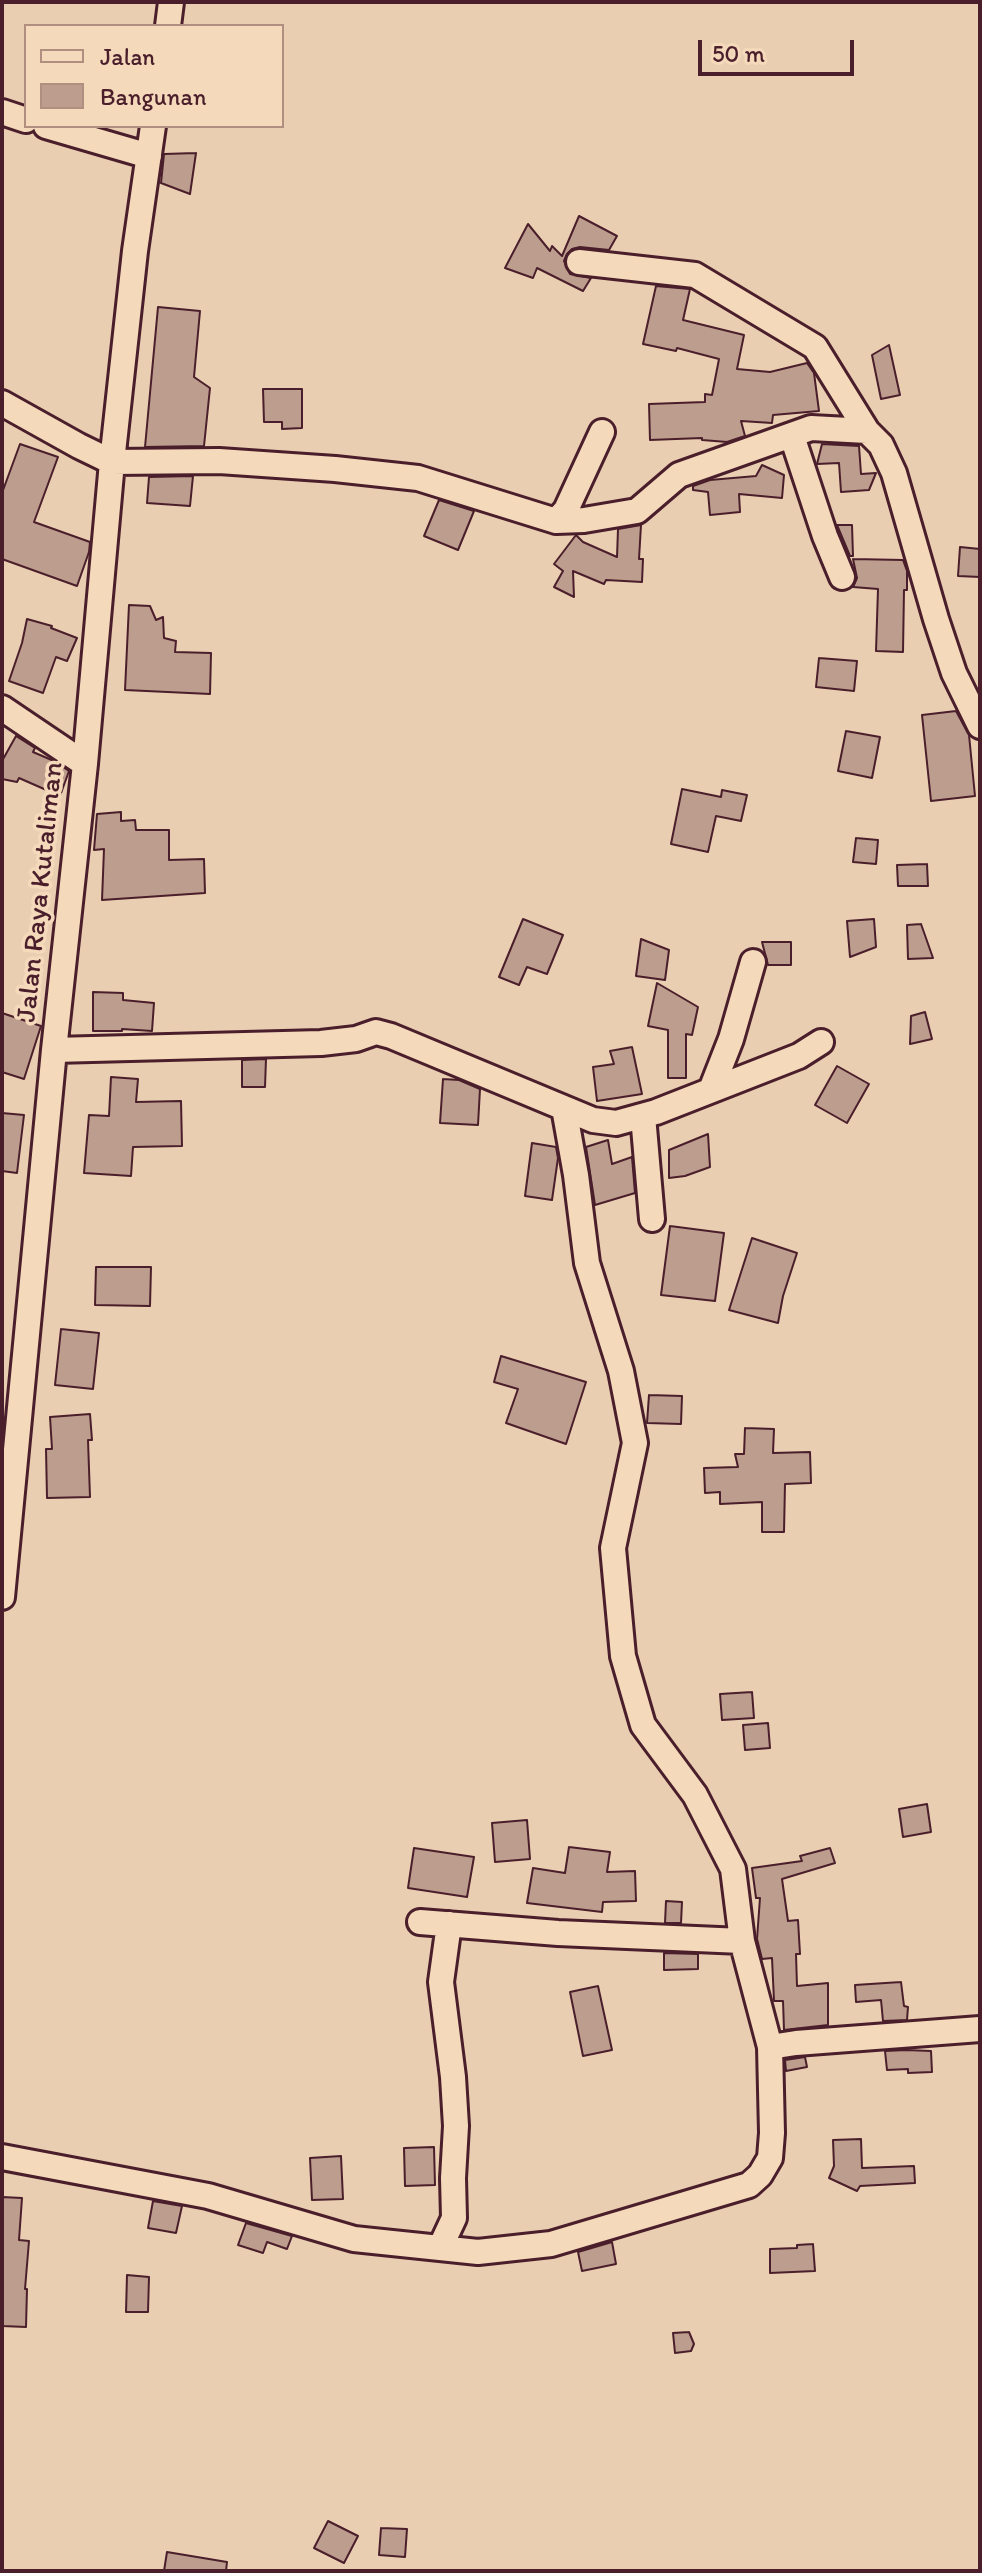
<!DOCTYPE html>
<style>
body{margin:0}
#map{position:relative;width:982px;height:2573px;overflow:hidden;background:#eaceb2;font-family:Itim,sans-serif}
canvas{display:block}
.frame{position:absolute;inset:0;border:4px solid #4a1f2b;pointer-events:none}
.legend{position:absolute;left:24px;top:24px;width:260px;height:104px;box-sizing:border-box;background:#f4d9bb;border:2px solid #b08f81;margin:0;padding:10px 14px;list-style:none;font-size:24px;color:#4a1f2b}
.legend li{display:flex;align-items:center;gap:16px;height:40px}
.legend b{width:40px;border:2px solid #b08f81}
.scale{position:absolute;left:698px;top:40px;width:156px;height:36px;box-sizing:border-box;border:4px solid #4a1f2b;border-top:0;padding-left:10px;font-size:24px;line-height:28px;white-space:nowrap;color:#4a1f2b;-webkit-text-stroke:6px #f4d9bb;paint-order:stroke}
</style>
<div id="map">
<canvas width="982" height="2573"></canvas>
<div class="frame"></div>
<ul class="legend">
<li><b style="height:10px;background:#f4d9bb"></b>Jalan</li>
<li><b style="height:22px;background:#bd9d8d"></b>Bangunan</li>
</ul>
<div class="scale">50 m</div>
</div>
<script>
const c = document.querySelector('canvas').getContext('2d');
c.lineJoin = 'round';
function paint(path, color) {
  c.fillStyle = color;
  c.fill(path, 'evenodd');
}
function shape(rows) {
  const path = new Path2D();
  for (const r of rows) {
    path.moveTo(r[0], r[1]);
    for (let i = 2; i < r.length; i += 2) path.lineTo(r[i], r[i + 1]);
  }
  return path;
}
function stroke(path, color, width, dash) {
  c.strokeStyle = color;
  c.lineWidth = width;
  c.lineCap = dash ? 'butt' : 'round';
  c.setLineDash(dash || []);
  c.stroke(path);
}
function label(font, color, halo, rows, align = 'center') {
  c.font = font + ' Itim,sans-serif';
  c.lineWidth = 7;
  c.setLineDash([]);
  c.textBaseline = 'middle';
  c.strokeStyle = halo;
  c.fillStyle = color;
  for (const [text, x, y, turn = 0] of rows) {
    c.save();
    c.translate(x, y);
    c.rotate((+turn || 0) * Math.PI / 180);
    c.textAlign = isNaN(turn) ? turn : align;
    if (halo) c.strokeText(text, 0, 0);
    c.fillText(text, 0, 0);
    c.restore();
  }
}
const building = shape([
 [196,153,190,194,161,183,164,154,196,153],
 [579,216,617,236,609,250,580,247,572,249,567,254,564,261,570,274,591,278,583,291,537,268,533,278,505,268,528,224,550,251,552,246,562,256,579,216],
 [656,286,690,289,683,320,744,335,737,369,770,372,807,363,814,373,819,411,773,415,772,423,741,421,745,436,727,442,702,440,702,438,650,440,649,404,705,402,705,394,712,395,719,359,677,348,676,351,643,344,656,286],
 [158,307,200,311,194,377,210,388,204,446,145,447,158,307],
 [889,345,900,395,881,399,872,355,889,345],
 [263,389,302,389,302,428,282,429,282,422,264,422,263,389],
 [20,444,58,457,34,522,90,542,89,552,77,586,2,559,2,493,20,444],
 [822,444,859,446,861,474,876,473,869,490,841,492,839,463,817,464,822,444],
 [762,465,784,475,782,498,739,494,740,512,710,515,708,492,693,490,693,486,710,480,756,476,762,465],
 [193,476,190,506,147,503,149,477,193,476],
 [439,500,474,511,458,550,424,536,439,500],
 [641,525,639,559,643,559,642,582,606,580,604,584,573,571,574,597,554,587,563,571,554,564,576,535,583,542,617,557,618,529,641,525],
 [837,525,852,525,853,556,850,556,837,525],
 [960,547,980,549,980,577,958,576,960,547],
 [853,559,903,560,907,571,907,590,904,590,903,652,876,651,878,589,853,587,857,578,853,559],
 [129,605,150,606,156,620,163,617,164,638,176,641,175,652,211,653,210,694,125,690,129,605],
 [27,619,52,626,51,628,77,638,67,661,56,657,43,693,9,681,22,643,27,619],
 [819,658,857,661,854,691,816,687,819,658],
 [956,711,969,735,975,796,931,801,922,715,956,711],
 [846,731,880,737,872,778,838,771,846,731],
 [16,736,35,748,33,752,54,761,69,771,60,796,19,778,17,782,2,779,2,761,16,736],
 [682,789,721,797,722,790,747,795,741,821,716,816,708,852,671,844,682,789],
 [121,812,121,821,135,820,136,830,169,830,169,860,204,859,205,893,102,900,104,849,94,850,97,814,121,812],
 [856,838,878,840,876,864,853,862,856,838],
 [927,864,928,886,898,886,897,865,927,864],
 [523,919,563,935,547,974,527,967,519,985,499,977,523,919],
 [874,919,876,947,850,957,847,921,874,919],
 [921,924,933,958,908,959,907,925,921,924],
 [641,939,669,950,665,980,636,976,641,939],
 [762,942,791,942,791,965,768,965,762,942],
 [657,983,698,1007,692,1035,686,1034,686,1078,668,1078,668,1030,648,1026,657,983],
 [93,992,123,993,123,1000,154,1003,152,1031,122,1029,122,1031,93,1031,93,992],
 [925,1012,932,1039,910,1044,911,1016,925,1012],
 [2,1013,41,1026,24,1079,2,1072,2,1013],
 [632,1047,642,1094,597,1101,593,1067,614,1064,610,1051,632,1047],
 [266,1059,265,1087,242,1087,242,1060,266,1059],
 [837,1066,869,1084,847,1123,815,1105,837,1066],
 [111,1077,138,1079,136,1102,181,1101,182,1146,133,1147,131,1176,84,1173,89,1115,109,1116,111,1077],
 [443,1079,459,1080,480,1089,478,1125,440,1123,443,1079],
 [2,1113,24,1115,17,1173,2,1171,2,1113],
 [708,1134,710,1167,685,1176,669,1178,669,1150,708,1134],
 [608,1140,612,1164,632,1157,635,1193,595,1205,586,1147,608,1140],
 [532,1143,556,1147,558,1158,552,1200,525,1196,532,1143],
 [670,1226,724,1233,715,1301,661,1295,670,1226],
 [752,1238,797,1253,783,1296,778,1323,729,1310,752,1238],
 [96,1267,151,1267,150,1306,95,1305,96,1267],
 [61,1329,99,1333,93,1389,55,1385,61,1329],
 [501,1356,586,1382,566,1444,506,1423,518,1389,494,1382,501,1356],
 [649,1395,682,1396,681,1424,647,1423,649,1395],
 [90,1414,92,1440,88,1440,90,1497,47,1498,46,1449,52,1449,50,1417,90,1414],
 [745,1428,774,1429,773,1453,810,1452,811,1483,785,1484,784,1532,762,1532,762,1502,720,1504,720,1492,705,1493,704,1468,738,1467,735,1454,744,1454,745,1428],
 [752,1692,754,1718,722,1720,720,1694,752,1692],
 [768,1723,770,1748,745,1750,743,1725,768,1723],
 [927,1804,931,1832,903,1837,899,1809,927,1804],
 [527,1820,530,1859,495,1862,492,1823,527,1820],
 [569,1847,610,1852,607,1872,635,1871,636,1901,603,1902,602,1912,527,1903,533,1868,565,1873,569,1847],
 [414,1848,474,1857,467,1897,408,1888,414,1848],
 [830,1848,835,1863,782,1879,788,1921,798,1920,800,1954,796,1954,797,1986,828,1983,828,2025,784,2030,783,2001,774,2001,772,1958,762,1959,757,1939,760,1898,756,1898,752,1868,802,1861,800,1856,830,1848],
 [666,1901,682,1902,681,1923,665,1923,666,1901],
 [664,1953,698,1954,698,1969,664,1970,664,1953],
 [901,1982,904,2006,908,2007,907,2020,883,2021,881,2000,856,2002,855,1985,901,1982],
 [598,1986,612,2050,583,2056,570,1992,598,1986],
 [906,2050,931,2051,932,2072,908,2073,908,2069,887,2070,885,2051,906,2050],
 [805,2057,807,2067,786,2071,785,2060,805,2057],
 [861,2139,862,2168,914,2166,915,2183,860,2186,857,2191,829,2178,834,2166,833,2140,861,2139],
 [434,2147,435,2185,405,2186,404,2148,434,2147],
 [341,2156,343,2199,312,2200,310,2158,341,2156],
 [2,2197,22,2198,19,2240,29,2241,25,2289,27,2289,26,2327,2,2326,2,2197],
 [153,2201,182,2206,176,2233,148,2228,153,2201],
 [246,2223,292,2236,287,2249,267,2242,263,2253,238,2245,246,2223],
 [612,2242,616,2264,582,2271,578,2252,612,2242],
 [813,2244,815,2271,770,2273,770,2249,797,2248,797,2245,813,2244],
 [127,2275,149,2277,148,2312,126,2312,127,2275],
 [689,2332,694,2344,691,2351,675,2353,673,2333,689,2332],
 [328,2521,358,2536,344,2563,314,2548,328,2521],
 [381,2528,407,2529,405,2557,379,2555,381,2528],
 [167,2552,227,2562,226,2571,164,2571,167,2552]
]);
paint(building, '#bd9d8d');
stroke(building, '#4a1f2b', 2);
const minor = shape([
 [168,26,171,2],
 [2,112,26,120],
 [46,126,149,156],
 [579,262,695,275,815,347,867,431],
 [2,403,79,446,112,462,219,461,335,469,418,478,556,521,584,520,637,511,679,475,811,428,867,431,881,445,894,473,936,619,954,673,980,726],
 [792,436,825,536,842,577],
 [556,521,566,510,602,432],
 [2,708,85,764],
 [54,1050,321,1043,356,1039,376,1032,391,1036,593,1120,616,1123,656,1112,799,1056,821,1042],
 [711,1090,731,1039,753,962],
 [643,1116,652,1219],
 [2,1597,54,1050,85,764,112,462,135,251,153,126],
 [420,1922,558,1933,742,1941],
 [770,2047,796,2043,980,2029],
 [2,2157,208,2196,354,2239,478,2252,551,2244,749,2185,760,2175,770,2158,772,2133,770,2047,742,1941,733,1869,695,1795,643,1725,623,1656,613,1548,635,1443,621,1371,587,1263,576,1175,564,1108],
 [440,2248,454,2218,453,2178,456,2126,453,2077,441,1982,449,1924]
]);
stroke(minor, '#4a1f2b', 30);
stroke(minor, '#f4d9bb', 24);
label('28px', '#4a1f2b', '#f4d9bb', [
 ["Jalan Raya Kutaliman",41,892,-84]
]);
</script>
